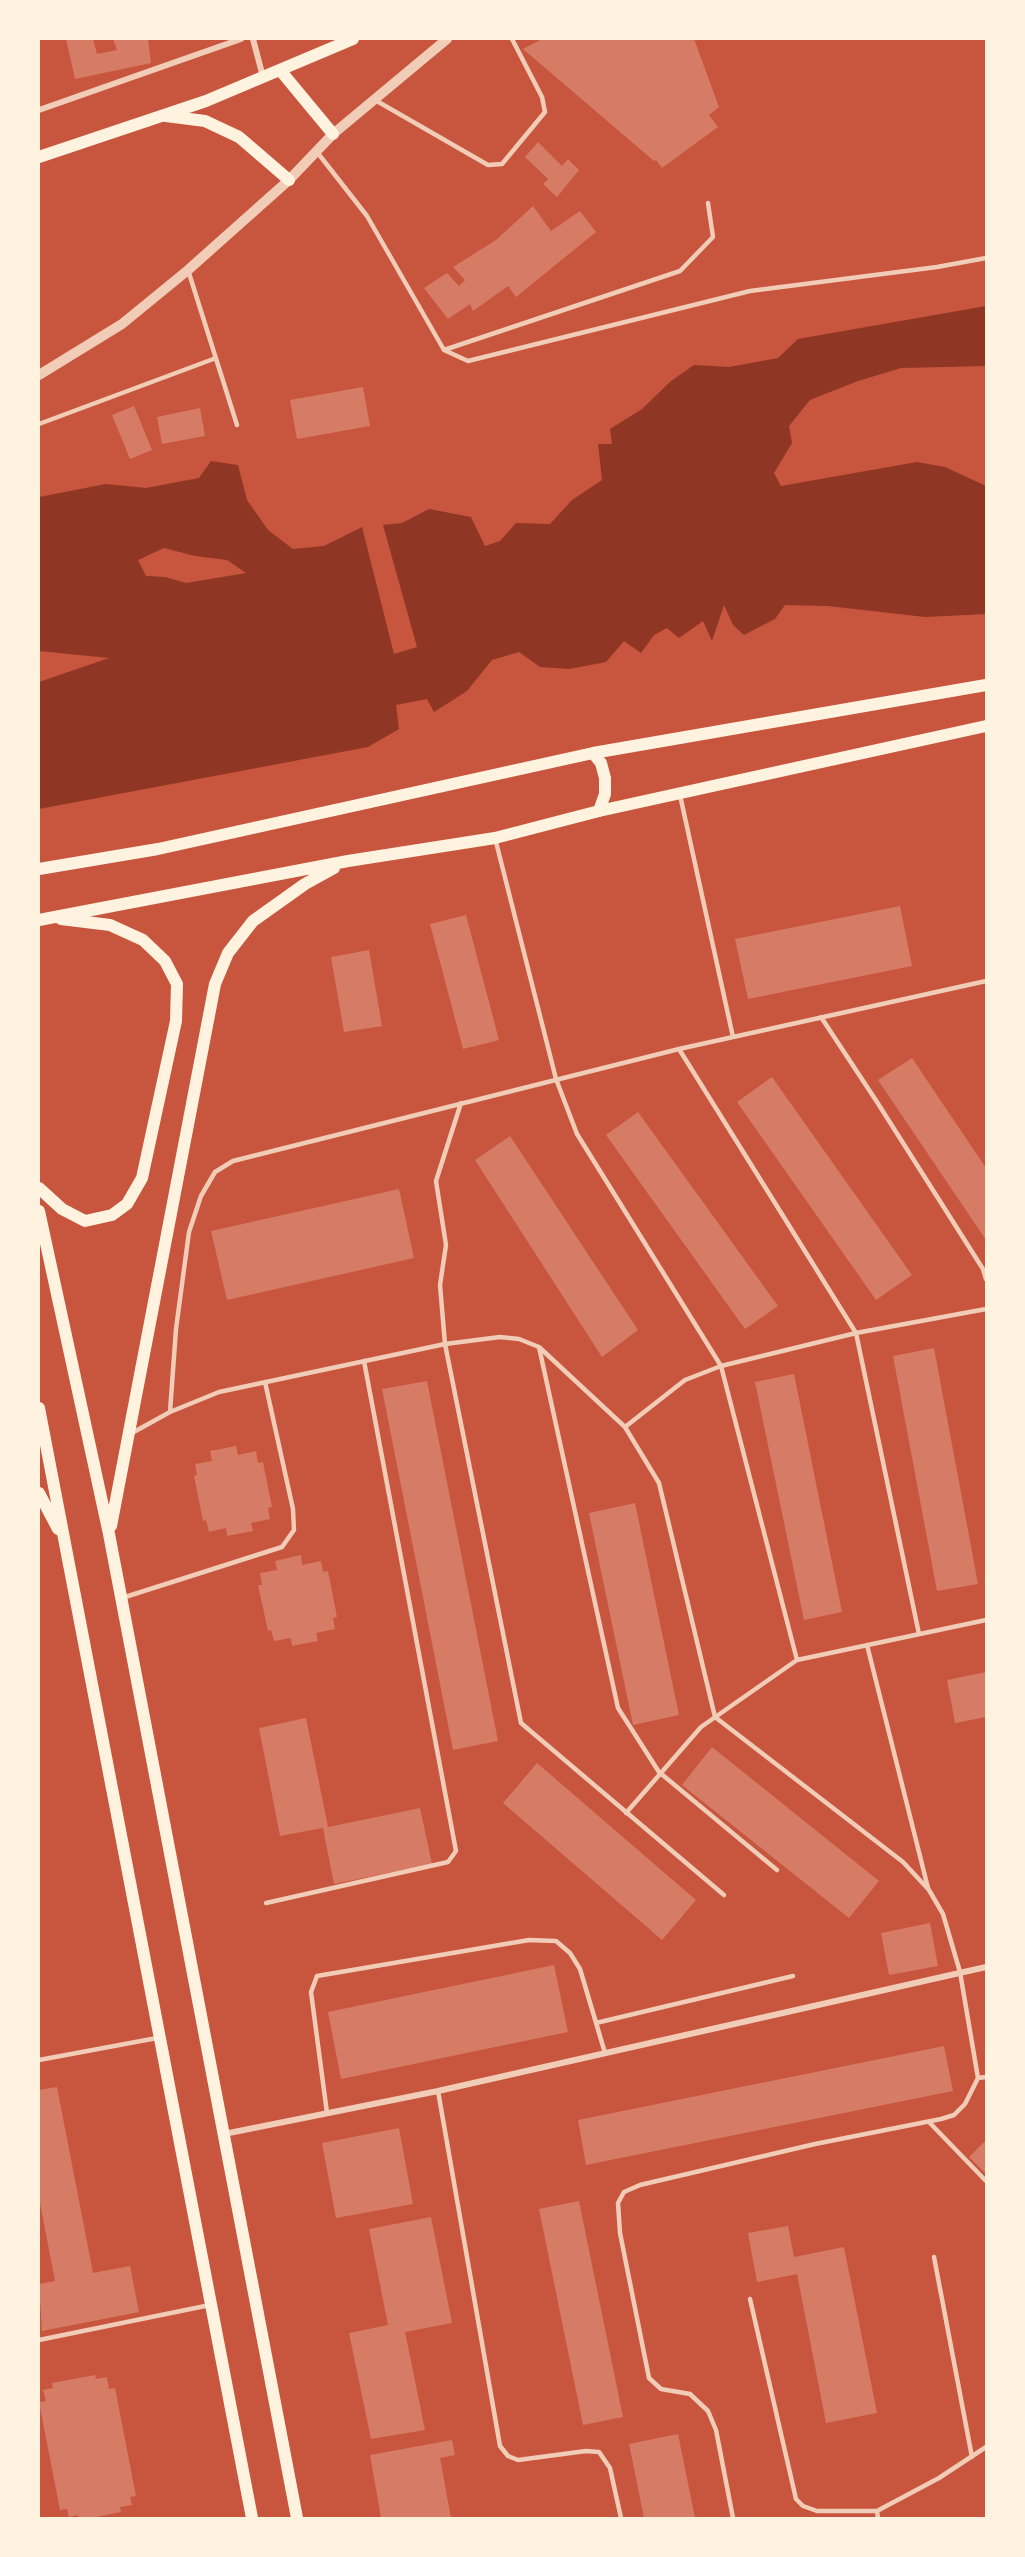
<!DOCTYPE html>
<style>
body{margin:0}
#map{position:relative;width:1025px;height:2557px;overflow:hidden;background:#c8553d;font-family:Raleway,sans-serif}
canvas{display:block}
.frame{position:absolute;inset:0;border:40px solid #fff3e0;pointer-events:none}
</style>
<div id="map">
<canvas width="1025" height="2557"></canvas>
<div class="frame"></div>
</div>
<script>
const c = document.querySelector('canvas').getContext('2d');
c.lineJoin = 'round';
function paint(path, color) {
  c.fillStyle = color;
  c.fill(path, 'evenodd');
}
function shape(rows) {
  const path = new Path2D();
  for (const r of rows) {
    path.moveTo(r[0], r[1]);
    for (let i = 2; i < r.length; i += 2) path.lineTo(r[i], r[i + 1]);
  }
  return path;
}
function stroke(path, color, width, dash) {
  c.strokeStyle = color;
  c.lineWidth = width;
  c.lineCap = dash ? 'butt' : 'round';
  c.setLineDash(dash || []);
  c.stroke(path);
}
paint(shape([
 [986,306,986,366,901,368,858,381,810,400,789,426,792,443,774,473,781,486,917,462,945,467,986,486,986,614,925,617,828,606,785,605,775,619,744,635,733,625,724,605,712,641,703,621,679,638,667,628,654,635,641,653,624,641,606,662,569,669,540,667,519,652,492,660,467,691,434,712,427,699,396,705,399,729,368,747,39,809,39,682,109,658,39,651,39,497,106,484,146,488,199,478,211,461,238,465,247,500,268,530,293,549,324,546,362,527,394,654,417,647,383,525,402,523,429,509,471,517,485,546,500,541,516,523,550,524,572,500,602,480,598,444,612,444,610,429,642,409,671,381,694,365,729,367,778,358,798,339],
 [164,548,195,556,227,560,246,573,186,583,165,577,146,576,138,560]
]), '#8f3625');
paint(shape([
 [66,39,93,39,97,54,117,50,113,39,148,39,151,63,75,79],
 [542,39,694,39,719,107,709,115,718,127,662,168,656,160,654,161,523,49],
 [538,142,562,166,568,159,579,170,557,197,543,184,548,179,525,157],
 [533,206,551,231,580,211,596,232,516,297,508,286,473,311,470,304,448,319,424,288,447,273,459,286,465,280,453,267,496,240],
 [363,387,370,426,297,439,290,400],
 [134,406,152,450,130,459,112,415],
 [200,408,205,436,162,444,157,417],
 [900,906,912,966,748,999,735,939],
 [466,915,499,1040,463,1049,430,924],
 [369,950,382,1026,344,1032,331,957],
 [912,1058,986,1168,986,1240,878,1080],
 [772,1077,912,1275,876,1300,737,1102],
 [638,1112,778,1306,745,1329,606,1135],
 [510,1136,638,1330,602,1357,475,1160],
 [399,1189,414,1258,227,1300,211,1231],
 [934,1348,978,1584,937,1591,893,1356],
 [794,1374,842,1612,804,1620,755,1382],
 [427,1381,498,1741,453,1750,382,1389],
 [236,1446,238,1455,256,1451,258,1463,263,1462,272,1507,268,1508,270,1519,251,1523,253,1531,227,1536,226,1528,209,1532,206,1520,203,1521,194,1476,197,1475,195,1464,212,1461,210,1451],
 [635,1503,679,1715,633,1725,589,1513],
 [301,1555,302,1565,321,1561,323,1572,328,1571,337,1617,333,1618,335,1629,316,1633,318,1641,292,1646,291,1638,274,1641,271,1630,268,1631,258,1585,262,1585,260,1573,277,1570,275,1561],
 [986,1672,986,1717,955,1723,947,1680],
 [306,1718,328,1827,420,1808,432,1864,334,1884,323,1828,280,1836,259,1728],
 [712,1747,879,1881,849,1918,682,1785],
 [537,1763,696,1900,662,1940,503,1803],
 [930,1923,938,1966,889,1975,881,1933],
 [554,1965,568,2032,341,2079,328,2012],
 [944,2046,953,2091,586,2165,578,2120],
 [57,2087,93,2273,130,2266,139,2312,42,2331,39,2284,55,2281,39,2198,39,2090],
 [399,2128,413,2204,336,2218,322,2143],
 [986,2140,986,2174,969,2157],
 [579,2201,623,2417,583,2425,539,2209],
 [431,2217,452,2323,405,2332,425,2430,371,2439,349,2333,388,2325,369,2229],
 [788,2226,794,2257,844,2247,877,2413,826,2423,797,2274,757,2282,748,2233],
 [95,2375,96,2379,107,2377,109,2389,115,2388,136,2496,130,2497,132,2505,120,2507,121,2512,91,2518,78,2518,78,2515,69,2517,67,2509,60,2510,39,2402,46,2401,43,2390,53,2388,52,2383],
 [678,2434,695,2518,644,2518,629,2444],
 [452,2440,455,2455,440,2458,451,2518,381,2518,370,2455]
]), '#d67c66');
stroke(shape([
 [375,100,488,165,502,164,545,112,542,97,512,39],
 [317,152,367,216,444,350,468,361,750,291,937,267,986,258],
 [188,270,237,425],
 [444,350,680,271,713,237,708,203],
 [39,424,216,358],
 [680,795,733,1037],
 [495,838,556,1079,577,1134,721,1366,797,1660,986,1620],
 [821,1017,877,1102,983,1269,986,1279],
 [679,1049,856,1333,919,1634],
 [461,1103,436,1181,446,1245,440,1285,445,1344,521,1723,724,1895],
 [539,1347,618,1708,659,1772,777,1870],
 [170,1412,176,1329,189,1232,201,1196,215,1172,233,1161,679,1049,986,981],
 [625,1427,685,1380,721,1366,856,1333,986,1309],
 [132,1433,170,1412,219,1392,445,1344,500,1337,519,1339,539,1347,625,1427,659,1483,715,1717,903,1862,929,1890,943,1914,960,1972,978,2078],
 [122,1598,282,1547,294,1530,293,1509,265,1382],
 [867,1645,928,1888],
 [626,1813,701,1727,797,1660],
 [266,1903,448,1862,456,1851,364,1361],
 [596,2023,793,1976],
 [39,2060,157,2038],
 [438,2091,500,2446,508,2456,518,2460,586,2451,599,2452,610,2468,621,2518],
 [327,2113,311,1992,317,1976,529,1940,556,1941,570,1953,580,1969,605,2053],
 [929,2122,986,2181],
 [934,2257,972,2457],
 [750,2299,796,2499,803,2506,817,2511,877,2511,878,2518],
 [39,2340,210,2305],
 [877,2511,939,2478,986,2447],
 [733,2518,716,2430,708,2411,690,2394,661,2389,649,2378,620,2233,618,2203,624,2192,640,2185,815,2144,941,2119,954,2115,965,2104,978,2078,986,2077]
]), '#f1ccb7', 4.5);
stroke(shape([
 [253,39,263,77],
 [39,110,241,39],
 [224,2134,438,2091,986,1967]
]), '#f1ccb7', 6);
stroke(shape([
 [39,375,122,324,188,270,289,180,333,134,447,39]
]), '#f1ccb7', 10);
stroke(shape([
 [280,70,333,134],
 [166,116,205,121,239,137,289,180],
 [39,157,206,101,353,39],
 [593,753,601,763,605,778,605,794,599,811],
 [39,869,158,849,593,753,986,685],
 [39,920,348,861,495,838,599,811,986,726],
 [39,1188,62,1209,85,1221,112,1215,127,1204,142,1178,176,1021,177,984,165,961,143,940,110,925,61,919],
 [39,1211,109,1534,297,2518],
 [39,1408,252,2518],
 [39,1493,58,1529],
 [111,1526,215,984,228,953,253,921,305,884,334,868]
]), '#fff3e0', 12);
</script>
